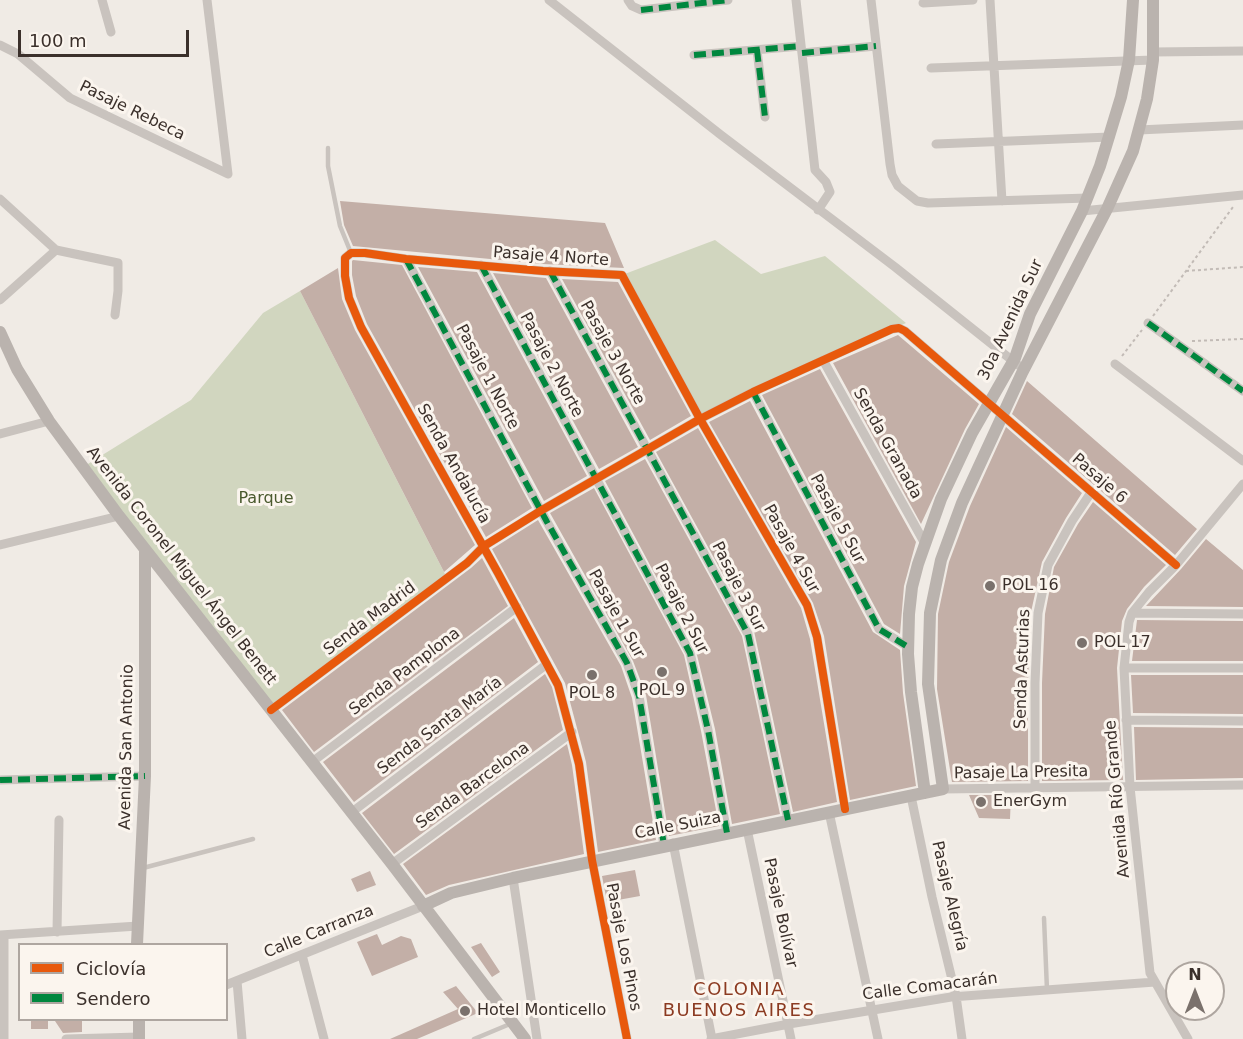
<!DOCTYPE html>
<meta charset="utf-8">
<style>
body{margin:0}
#map{position:relative;width:1243px;height:1039px;overflow:hidden;background:#f0ebe5;font-family:"DejaVu Sans",sans-serif}
canvas{display:block}
.legend{position:absolute;left:18px;top:943px;width:210px;height:78px;box-sizing:border-box;background:#fbf5ee;border:2px solid #aea6a0;margin:0;padding:8px 10px;list-style:none;font-size:18px;color:#3b302b}
.legend li{display:flex;align-items:center;gap:12px;height:30px}
.legend b{width:30px;border:2px solid #aea6a0}
.north{position:absolute;left:1165px;top:961px;width:60px;height:60px;box-sizing:border-box;background:#fbf5ee;border:2px solid #aea6a0;border-radius:50%;rotate:0deg;font-size:16px;font-weight:700;line-height:24px;text-align:center;color:#3b302b}
.north::after{content:'';display:block;margin:auto;width:21px;height:27px;background:#7a716c;clip-path:polygon(50% 0,100% 100%,50% 72%,0 100%)}
.scale{position:absolute;left:18px;top:30px;width:171px;height:27px;box-sizing:border-box;border:3px solid #3b302b;border-top:0;padding-left:8px;font-size:18px;line-height:21px;white-space:nowrap;color:#3b302b;-webkit-text-stroke:4px #fbf5ee;paint-order:stroke}
</style>
<div id="map">
<canvas width="1243" height="1039"></canvas>
<ul class="legend">
<li><b style="height:8px;background:#e8590c"></b>Ciclovía</li>
<li><b style="height:8px;background:#00873e"></b>Sendero</li>
</ul>
<div class="north">N</div>
<div class="scale">100 m</div>
</div>
<script>
const c = document.querySelector('canvas').getContext('2d');
c.lineJoin = 'round';
function paint(path, color) {
  c.fillStyle = color;
  c.fill(path, 'evenodd');
}
function shape(rows) {
  const path = new Path2D();
  for (const r of rows) {
    path.moveTo(r[0], r[1]);
    for (let i = 2; i < r.length; i += 2) path.lineTo(r[i], r[i + 1]);
  }
  return path;
}
function stroke(path, color, width, dash) {
  c.strokeStyle = color;
  c.lineWidth = width;
  c.lineCap = dash ? 'butt' : 'round';
  c.setLineDash(dash || []);
  c.stroke(path);
}
function label(font, color, halo, rows, align = 'center') {
  c.font = font + ' "DejaVu Sans",sans-serif';
  c.lineWidth = 6;
  c.setLineDash([]);
  c.textBaseline = 'middle';
  c.strokeStyle = halo;
  c.fillStyle = color;
  for (const [text, x, y, turn = 0] of rows) {
    c.save();
    c.translate(x, y);
    c.rotate((+turn || 0) * Math.PI / 180);
    c.textAlign = isNaN(turn) ? turn : align;
    if (halo) c.strokeText(text, 0, 0);
    c.fillText(text, 0, 0);
    c.restore();
  }
}
paint(shape([
 [715,240,761,274,825,256,906,323,699,417,622,275],
 [300,291,447,578,271,710,83,467,191,400,263,313]
]), '#d1d6bf');
paint(shape([
 [340,201,605,223,624,268,543,264,353,246,344,225],
 [353,260,402,265,532,508,486,537,367,324,356,296,352,275,352,261],
 [418,267,477,272,587,476,544,501],
 [338,268,342,299,355,330,475,545,444,572,300,291],
 [493,273,546,278,638,447,599,469],
 [562,279,618,282,691,416,650,440],
 [898,335,979,404,965,429,921,524,833,363],
 [820,369,916,542,904,586,900,634,884,624,762,395],
 [1027,381,1197,529,1175,555,1012,414],
 [750,401,873,632,900,650,903,693,916,786,850,800,824,636,813,603,709,422],
 [1006,427,1082,493,1066,518,1042,562,1031,612,1028,683,1028,781,952,782,937,689,938,614,949,562,970,506],
 [698,428,801,608,810,639,837,802,793,812,754,631,656,452],
 [645,459,742,636,780,814,732,824,715,729,696,651,605,481],
 [594,488,684,655,701,731,719,826,669,836,646,695,633,661,550,513],
 [1093,502,1166,565,1144,587,1127,609,1122,621,1117,668,1123,780,1042,781,1042,683,1045,614,1054,567,1078,524],
 [538,520,621,666,632,698,656,840,598,852,586,762,565,683,492,549],
 [1206,539,1243,570,1243,607,1146,606,1181,569],
 [482,558,508,606,314,752,282,710,471,568],
 [514,618,538,662,354,802,323,762],
 [1137,620,1243,621,1243,661,1132,661],
 [545,674,552,687,563,730,394,854,362,813],
 [1131,675,1243,675,1243,714,1133,713],
 [1134,727,1243,728,1243,778,1136,780],
 [567,744,572,765,584,854,449,885,426,895,403,864],
 [969,795,1011,795,1010,819,979,818],
 [635,870,640,896,607,902,602,876],
 [370,871,376,885,357,892,351,879],
 [377,934,382,945,401,936,411,939,418,957,372,976,357,942],
 [481,943,500,972,492,977,471,947],
 [456,986,478,1013,417,1039,390,1039,458,1009,443,992],
 [31,1020,48,1020,48,1029,31,1029],
 [55,1021,82,1021,82,1032,63,1033]
]), '#c3afa7');
stroke(shape([
 [1186,271,1243,267],
 [1153,316,1233,207],
 [1192,341,1243,339],
 [1122,356,1142,330]
]), '#c2bbb6', 2, [3, 3]);
stroke(shape([
 [328,148,328,166,340,226,351,253],
 [143,868,253,839],
 [1044,918,1047,990],
 [474,1039,510,1024]
]), '#c9c3be', 4.5);
stroke(shape([
 [102,0,111,32],
 [207,0,228,174],
 [549,0,721,135,895,267,1018,365],
 [628,0,632,6,641,10,728,0],
 [796,0,815,170,826,182,830,192,818,210],
 [871,0,890,164,892,175,898,186,917,201,928,203,1088,198],
 [990,0,1002,201],
 [923,3,973,0],
 [0,45,18,54,70,98,228,174],
 [757,50,765,117],
 [1153,52,1243,51],
 [802,53,876,46],
 [694,55,801,46],
 [931,68,1153,60],
 [1139,130,1243,125],
 [936,144,1110,137],
 [0,199,56,250,118,263,118,291,115,315],
 [1082,211,1243,195],
 [406,259,547,522,627,663,639,696,664,845],
 [481,265,690,653,708,730,727,833],
 [550,271,748,634,788,820],
 [0,300,56,250],
 [1148,323,1243,391],
 [823,360,924,542],
 [1115,364,1243,461],
 [753,392,879,629,908,647],
 [0,434,49,421],
 [0,545,119,516],
 [1132,613,1243,614],
 [1124,668,1243,668],
 [271,710,467,563,484,546,542,510,700,419,753,392,892,329,899,328,905,331,1176,565],
 [1126,720,1243,721],
 [312,762,517,607],
 [0,780,145,776],
 [943,789,1243,785],
 [1035,789,1035,683,1038,613,1048,565,1072,521,1092,491],
 [911,796,932,897,956,996,962,1039],
 [352,812,547,664],
 [829,812,878,1039],
 [747,829,791,1039],
 [673,843,712,1039],
 [392,864,572,732],
 [513,878,537,1039],
 [57,932,59,820],
 [0,935,138,926],
 [302,955,324,1039],
 [237,981,242,1039],
 [226,985,423,906],
 [4,1039,4,935],
 [66,1039,139,1037],
 [627,1039,592,860,579,764,558,685,498,573,361,327,349,298,345,276,345,258,351,253,365,253,406,259,543,271,622,275,700,419,807,605,817,637,845,809],
 [711,1039,789,1024,951,997,1155,982],
 [1188,1039,1150,973,1130,787,1124,668,1129,622,1132,613,1149,592,1176,565,1243,484]
]), '#c9c3be', 9);
stroke(shape([
 [0,332,17,369,49,421,119,516,392,864,525,1039],
 [925,793,911,692,908,654,909,614,912,587,918,564,941,499,972,433,1015,358,1030,314,1082,211,1100,166,1121,97,1129,60,1133,0],
 [423,906,451,893,513,878,943,789,928,684,930,613,941,560,962,503,1022,373,1107,209,1133,151,1147,99,1153,60,1153,0],
 [137,944,145,776,145,549],
 [139,1020,139,1039]
]), '#bab3ae', 12);
stroke(shape([
 [641,10,728,0],
 [757,50,765,117],
 [802,53,876,46],
 [694,55,801,46],
 [406,259,547,522,627,663,639,696,664,845],
 [481,265,690,653,708,730,727,833],
 [550,271,748,634,788,820],
 [1148,323,1243,391],
 [753,392,879,629,908,647],
 [0,780,145,776]
]), '#00873e', 6, [12, 6]);
stroke(shape([
 [271,710,467,563,484,546,542,510,700,419,753,392,892,329,899,328,905,331,1176,565],
 [627,1039,592,860,579,764,558,685,498,573,361,327,349,298,345,276,345,258,351,253,365,253,406,259,543,271,622,275,700,419,807,605,817,637,845,809]
]), '#e8590c', 8);
for (const [x, y, r, color] of [
 [990,586,6,"#7a716c"],
 [1082,643,6,"#7a716c"],
 [662,672,6,"#7a716c"],
 [592,675,6,"#7a716c"],
 [981,802,6,"#7a716c"],
 [465,1011,6,"#7a716c"]
]) {
  const dot = new Path2D();
  dot.arc(x, y, r, 0, 2 * Math.PI);
  c.fillStyle = color;
  c.fill(dot);
  stroke(dot, '#fbf5ee', 2);
}
label('16px', '#3b302b', '#fbf5ee', [
 ["Pasaje Rebeca",132,111,26],
 ["Pasaje 4 Norte",551,257,4],
 ["30a Avenida Sur",1011,320,-65],
 ["Pasaje 3 Norte",612,353,61],
 ["Pasaje 2 Norte",551,365,62],
 ["Pasaje 1 Norte",487,377,62],
 ["Senda Granada",887,444,61],
 ["Senda Andalucía",453,464,61],
 ["Pasaje 6",1099,479,41],
 ["Pasaje 5 Sur",837,519,62],
 ["Pasaje 4 Sur",791,549,61],
 ["Avenida Coronel Miguel Ángel Benett",181,566,52],
 ["Pasaje 3 Sur",738,587,63],
 ["Pasaje 2 Sur",681,609,63],
 ["Pasaje 1 Sur",616,614,61],
 ["Senda Madrid",370,619,-37],
 ["Senda Asturias",1023,669,-88],
 ["Senda Pamplona",405,672,-37],
 ["Senda Santa María",440,726,-37],
 ["Avenida San Antonio",127,747,-89],
 ["Pasaje La Presita",1021,773,-1],
 ["Senda Barcelona",473,786,-36],
 ["Avenida Río Grande",1118,799,-95],
 ["Calle Suiza",678,826,-11],
 ["Pasaje Alegría",949,896,77],
 ["Pasaje Bolívar",780,913,78],
 ["Calle Carranza",319,932,-22],
 ["Pasaje Los Pinos",623,947,79],
 ["Calle Comacarán",930,987,-7]
]);
label('16px', '#4a5a2e', '#fbf5ee', [
 ["Parque",266,499]
]);
label('16px', '#3b302b', '#fbf5ee', [
 ["POL 16",1002,586],
 ["POL 17",1094,643],
 ["POL 9",662,691,"center"],
 ["POL 8",592,694,"center"],
 ["EnerGym",993,802],
 ["Hotel Monticello",477,1011]
], 'left');
c.letterSpacing = '1.5px';
label('18px', '#8c3b22', '#fbf5ee', [
 ["COLONIA",739,990],
 ["BUENOS AIRES",739,1011]
]);
c.letterSpacing = '0px';
</script>
